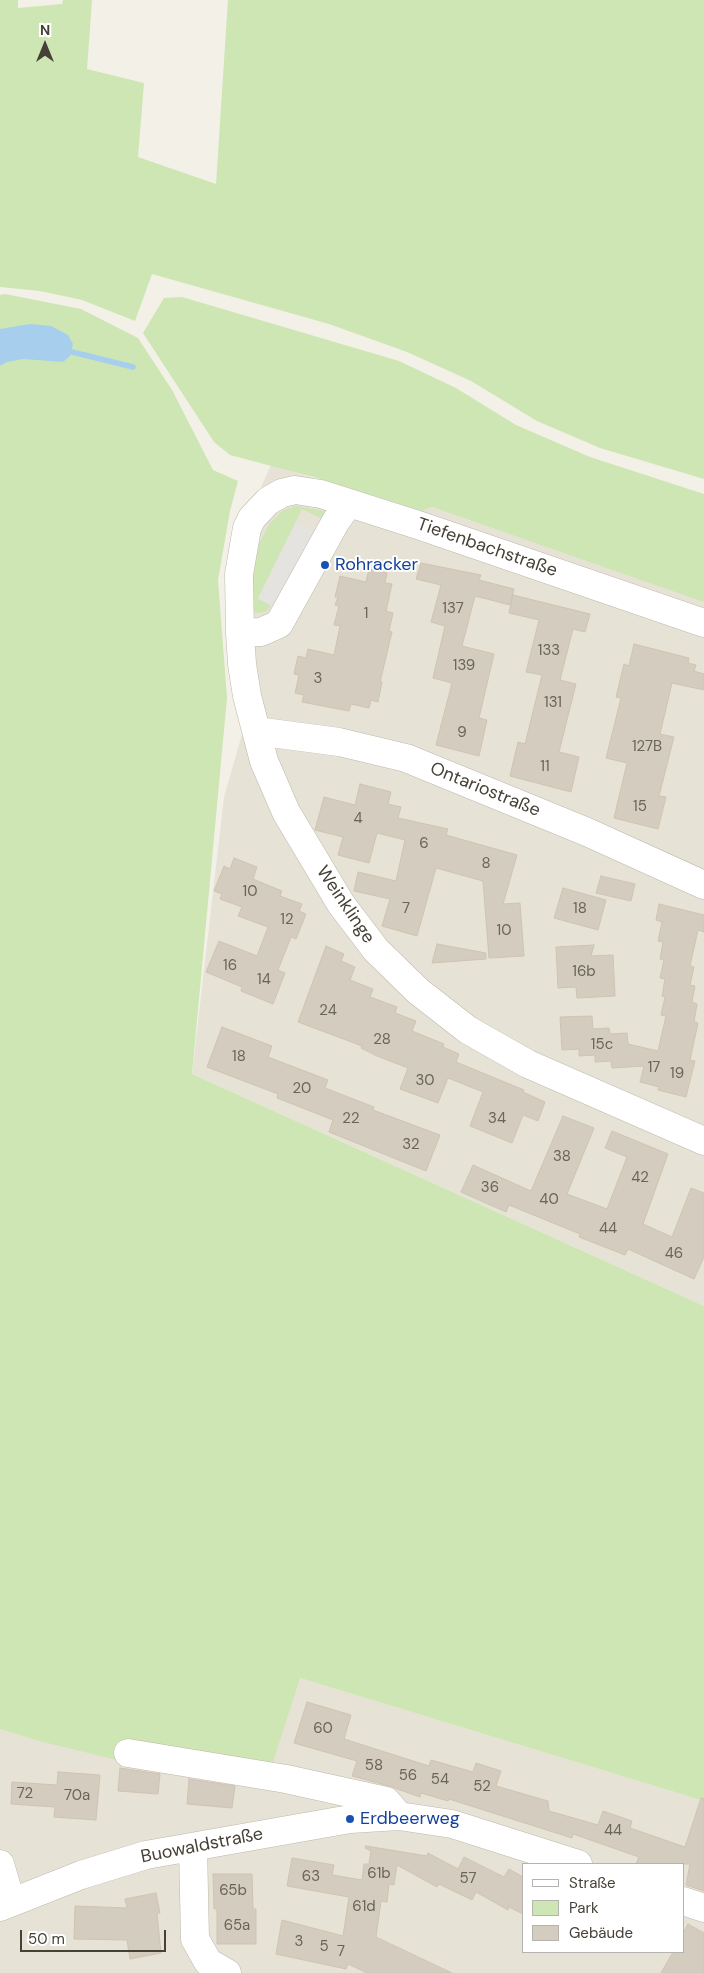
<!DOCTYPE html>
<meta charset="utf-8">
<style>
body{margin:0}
#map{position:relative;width:704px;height:1973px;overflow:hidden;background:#f3f0e8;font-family:"DM Sans",sans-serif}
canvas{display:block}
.legend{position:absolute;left:522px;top:1863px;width:162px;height:90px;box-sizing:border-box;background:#fff;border:1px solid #b5b3af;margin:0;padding:6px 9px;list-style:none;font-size:15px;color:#464137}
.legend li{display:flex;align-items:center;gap:10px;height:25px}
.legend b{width:25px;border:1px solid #b5b3af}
.north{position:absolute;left:20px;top:20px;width:50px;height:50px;-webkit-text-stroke:4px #fff;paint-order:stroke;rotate:0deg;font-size:14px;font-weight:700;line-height:20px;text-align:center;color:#464137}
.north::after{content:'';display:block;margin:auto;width:18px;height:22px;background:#464137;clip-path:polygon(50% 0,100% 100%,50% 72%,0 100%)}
.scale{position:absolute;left:20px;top:1930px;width:146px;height:22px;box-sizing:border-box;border:2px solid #464137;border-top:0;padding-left:6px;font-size:15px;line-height:18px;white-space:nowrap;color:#464137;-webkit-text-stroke:4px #fff;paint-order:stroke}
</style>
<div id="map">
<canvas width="704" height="1973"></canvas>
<ul class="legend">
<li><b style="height:6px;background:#fff"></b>Straße</li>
<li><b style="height:14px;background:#cde6b3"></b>Park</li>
<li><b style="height:14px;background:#d4ccbe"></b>Gebäude</li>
</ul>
<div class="north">N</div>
<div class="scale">50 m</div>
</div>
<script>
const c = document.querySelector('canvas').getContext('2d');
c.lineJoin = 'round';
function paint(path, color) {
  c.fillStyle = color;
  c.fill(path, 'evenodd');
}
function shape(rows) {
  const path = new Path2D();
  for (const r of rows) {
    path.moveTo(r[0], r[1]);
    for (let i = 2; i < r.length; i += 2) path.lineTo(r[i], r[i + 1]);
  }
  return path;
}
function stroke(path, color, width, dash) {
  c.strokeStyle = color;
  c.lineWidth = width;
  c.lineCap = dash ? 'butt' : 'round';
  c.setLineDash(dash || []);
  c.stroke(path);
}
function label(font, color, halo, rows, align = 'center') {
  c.font = font + ' "DM Sans",sans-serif';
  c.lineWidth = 4;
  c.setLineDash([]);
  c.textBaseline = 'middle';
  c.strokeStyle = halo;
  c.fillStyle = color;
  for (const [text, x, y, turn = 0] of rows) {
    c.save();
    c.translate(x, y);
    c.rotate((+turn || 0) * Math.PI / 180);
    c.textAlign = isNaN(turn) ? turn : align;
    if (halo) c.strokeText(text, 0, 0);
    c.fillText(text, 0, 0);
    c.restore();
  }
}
paint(shape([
 [271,465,422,511,432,507,704,601,704,1306,192,1074,224,797,251,703,254,515,262,485],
 [300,1678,704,1801,704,1973,0,1973,0,1729,35,1740],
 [523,1864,683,1864,683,1952,523,1952]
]), '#e7e2d6');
paint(shape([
 [0,0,18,0,18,8,62,4,63,0,92,0,87,69,144,83,138,157,216,184,228,0,704,0,704,479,600,448,537,421,471,381,407,352,329,324,152,274,135,321,82,300,40,291,0,287],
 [5,294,81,309,138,338,172,390,213,470,238,481,230,511,218,580,227,698,192,1074,704,1306,704,1801,300,1678,267,1781,113,1759,35,1740,0,1729,0,295],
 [182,297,399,361,456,388,516,425,590,457,704,494,704,602,432,507,422,511,317,478,230,455,214,442,143,333,164,298],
 [296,506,325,511,321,518,302,509,258,598,271,605,266,612,255,613,251,607,252,569,259,544,269,524,283,510]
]), '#cde6b3');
paint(shape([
 [296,522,327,538,287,613,258,599]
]), '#e5e3e0');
paint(shape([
 [30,324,51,326,68,335,73,344,70,356,63,362,23,359,7,362,0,366,0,329]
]), '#a7cfed');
stroke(shape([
 [64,350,133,367]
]), '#a7cfed', 5.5);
const building = shape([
 [421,563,481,575,479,580,514,589,510,605,475,596,462,646,494,654,479,718,487,720,479,756,436,745,452,683,433,678,445,626,431,622,441,585,416,579,421,563],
 [369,569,387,573,385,583,392,584,386,611,393,613,389,631,392,632,380,682,382,682,378,702,371,700,369,708,351,704,349,711,302,702,304,695,295,693,299,675,294,674,298,656,306,658,308,649,334,655,340,626,334,625,339,606,335,605,338,597,335,597,340,576,366,582,369,569],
 [513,595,590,614,585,632,573,629,560,680,576,684,559,752,579,757,571,792,510,776,518,742,525,744,542,675,526,672,539,620,509,613,513,595],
 [634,644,689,658,688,663,696,665,694,671,704,674,704,690,672,683,660,734,674,737,659,796,666,797,658,829,614,818,627,763,606,758,621,698,616,697,624,664,629,666,634,644],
 [360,784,391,792,388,804,401,807,398,818,448,829,446,835,517,855,503,904,520,903,524,956,489,958,483,881,436,868,417,936,382,926,390,899,354,891,358,872,396,881,405,840,377,833,369,863,338,855,343,837,315,830,324,797,355,805,360,784],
 [234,858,257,867,253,879,282,891,280,896,302,904,299,911,306,914,296,939,291,937,278,970,285,973,273,1004,241,991,242,987,206,972,219,941,257,956,268,927,238,916,242,907,220,899,222,894,214,891,224,866,230,869,234,858],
 [601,876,635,884,631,901,596,893,601,876],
 [563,888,606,900,598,930,554,918,563,888],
 [659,904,704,915,704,932,698,930,690,966,694,967,690,985,695,986,692,1002,697,1004,694,1022,698,1023,690,1060,695,1061,686,1097,658,1090,659,1087,640,1082,644,1066,612,1068,611,1061,595,1062,595,1055,579,1056,579,1049,562,1050,560,1017,592,1016,593,1029,609,1028,610,1034,627,1033,628,1044,658,1051,666,1016,661,1015,665,997,662,996,665,979,660,978,664,960,660,959,663,942,658,941,662,922,656,920,659,904],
 [437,944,486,953,486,959,432,963,437,944],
 [594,945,591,956,613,955,615,996,577,998,576,987,558,988,556,947,594,945],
 [326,946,344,954,341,961,355,967,350,980,373,989,370,997,397,1007,395,1013,416,1021,412,1031,444,1044,443,1047,459,1054,456,1062,524,1090,523,1092,545,1102,538,1121,523,1115,512,1143,470,1126,483,1092,448,1078,438,1103,400,1089,408,1068,377,1056,361,1048,362,1046,298,1022,326,946],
 [222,1027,272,1046,268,1057,328,1080,325,1088,374,1107,373,1110,440,1135,426,1171,329,1132,333,1120,277,1098,278,1094,207,1067,222,1027],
 [563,1116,594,1128,567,1194,607,1209,627,1157,605,1148,612,1131,668,1154,643,1224,672,1237,691,1188,704,1193,704,1257,694,1279,628,1249,625,1255,579,1237,580,1234,509,1205,506,1212,461,1192,473,1165,531,1191,563,1116],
 [307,1702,351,1715,344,1739,429,1766,431,1760,473,1772,476,1763,501,1771,496,1786,548,1801,549,1811,598,1825,603,1811,632,1821,630,1828,685,1847,701,1798,704,1799,704,1891,686,1885,690,1864,636,1864,639,1857,573,1834,572,1838,449,1799,448,1801,421,1793,420,1797,389,1786,352,1776,357,1761,294,1743,307,1702],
 [120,1768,160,1774,158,1794,118,1791,120,1768],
 [58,1772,100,1775,96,1820,54,1817,55,1807,11,1804,12,1782,57,1785,58,1772],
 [189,1779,235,1786,232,1808,187,1804,189,1779],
 [366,1846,427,1856,428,1853,458,1869,464,1857,504,1877,509,1869,523,1877,523,1914,509,1907,508,1910,476,1892,472,1900,439,1884,437,1887,397,1865,394,1885,389,1884,387,1902,381,1901,376,1937,452,1973,367,1973,348,1964,346,1969,276,1954,282,1920,343,1936,349,1897,287,1886,292,1858,334,1865,332,1875,362,1880,364,1864,369,1864,371,1851,365,1848,366,1846],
 [213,1874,252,1874,253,1909,256,1909,256,1944,217,1944,217,1909,214,1909,213,1874],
 [156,1893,160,1913,157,1913,161,1953,130,1959,127,1940,74,1939,75,1906,127,1908,125,1899,156,1893],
 [688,1924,704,1933,704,1973,661,1973,673,1952,683,1952,683,1933,688,1924]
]);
paint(building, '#d4ccbe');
stroke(building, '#cfc4b1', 1);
const minor = shape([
 [704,623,421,526,321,494,295,490,282,493,268,501,252,518,247,528,239,574,240,633,242,664,247,696,264,761,286,812,341,904,376,950,418,991,468,1030,528,1064,704,1141],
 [240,633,261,632,279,624,336,521,349,503],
 [256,731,339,742,406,758,587,832,704,885],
 [128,1753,286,1779,386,1801,399,1816],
 [193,1847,195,1939,208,1962,227,1973],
 [0,1864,11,1902],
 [683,1901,704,1908],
 [0,1907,81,1875,146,1855,350,1819,399,1816,452,1824,578,1864]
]);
stroke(minor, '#beb8ab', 29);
stroke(minor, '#fff', 28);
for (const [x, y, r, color] of [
 [325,565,5,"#1a4fb4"],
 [350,1819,5,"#1a4fb4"]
]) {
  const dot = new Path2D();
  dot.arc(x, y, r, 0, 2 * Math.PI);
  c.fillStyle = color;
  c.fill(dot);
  stroke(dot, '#fff', 2);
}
label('15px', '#6a6459', null, [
 ["137",453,609],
 ["1",366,614],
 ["133",549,651],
 ["139",464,666],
 ["3",318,679],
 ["131",553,703],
 ["9",462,733],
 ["127B",647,747],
 ["11",545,767],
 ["15",640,807],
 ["4",358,819],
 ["6",424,844],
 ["8",486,864],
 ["10",250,892],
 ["7",406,909],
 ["18",580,909],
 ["12",287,920],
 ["10",504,931],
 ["16",230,966],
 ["16b",584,972],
 ["14",264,980],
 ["24",328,1011],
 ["28",382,1040],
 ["15c",602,1045],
 ["18",239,1057],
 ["17",654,1068],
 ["19",677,1074],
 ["30",425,1081],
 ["20",302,1089],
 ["22",351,1119],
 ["34",497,1119],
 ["32",411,1145],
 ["38",562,1157],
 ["42",640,1178],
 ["36",490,1188],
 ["40",549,1200],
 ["44",608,1229],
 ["46",674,1254],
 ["60",323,1729],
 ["58",374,1766],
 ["56",408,1776],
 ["54",440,1780],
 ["52",482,1787],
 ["72",25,1794],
 ["70a",77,1796],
 ["44",613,1831],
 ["61b",379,1874],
 ["63",311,1877],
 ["57",468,1879],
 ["65b",233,1891],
 ["61d",364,1907],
 ["65a",237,1926],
 ["3",299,1942],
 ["5",324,1947],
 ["7",341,1952]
]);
label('18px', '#464137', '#fff', [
 ["Tiefenbachstraße",487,548,19],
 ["Ontariostraße",485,790,22],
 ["Weinklinge",345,905,56],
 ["Buowaldstraße",202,1846,-11]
]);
label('18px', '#164399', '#fff', [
 ["Rohracker",335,565],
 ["Erdbeerweg",360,1819]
], 'left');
</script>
